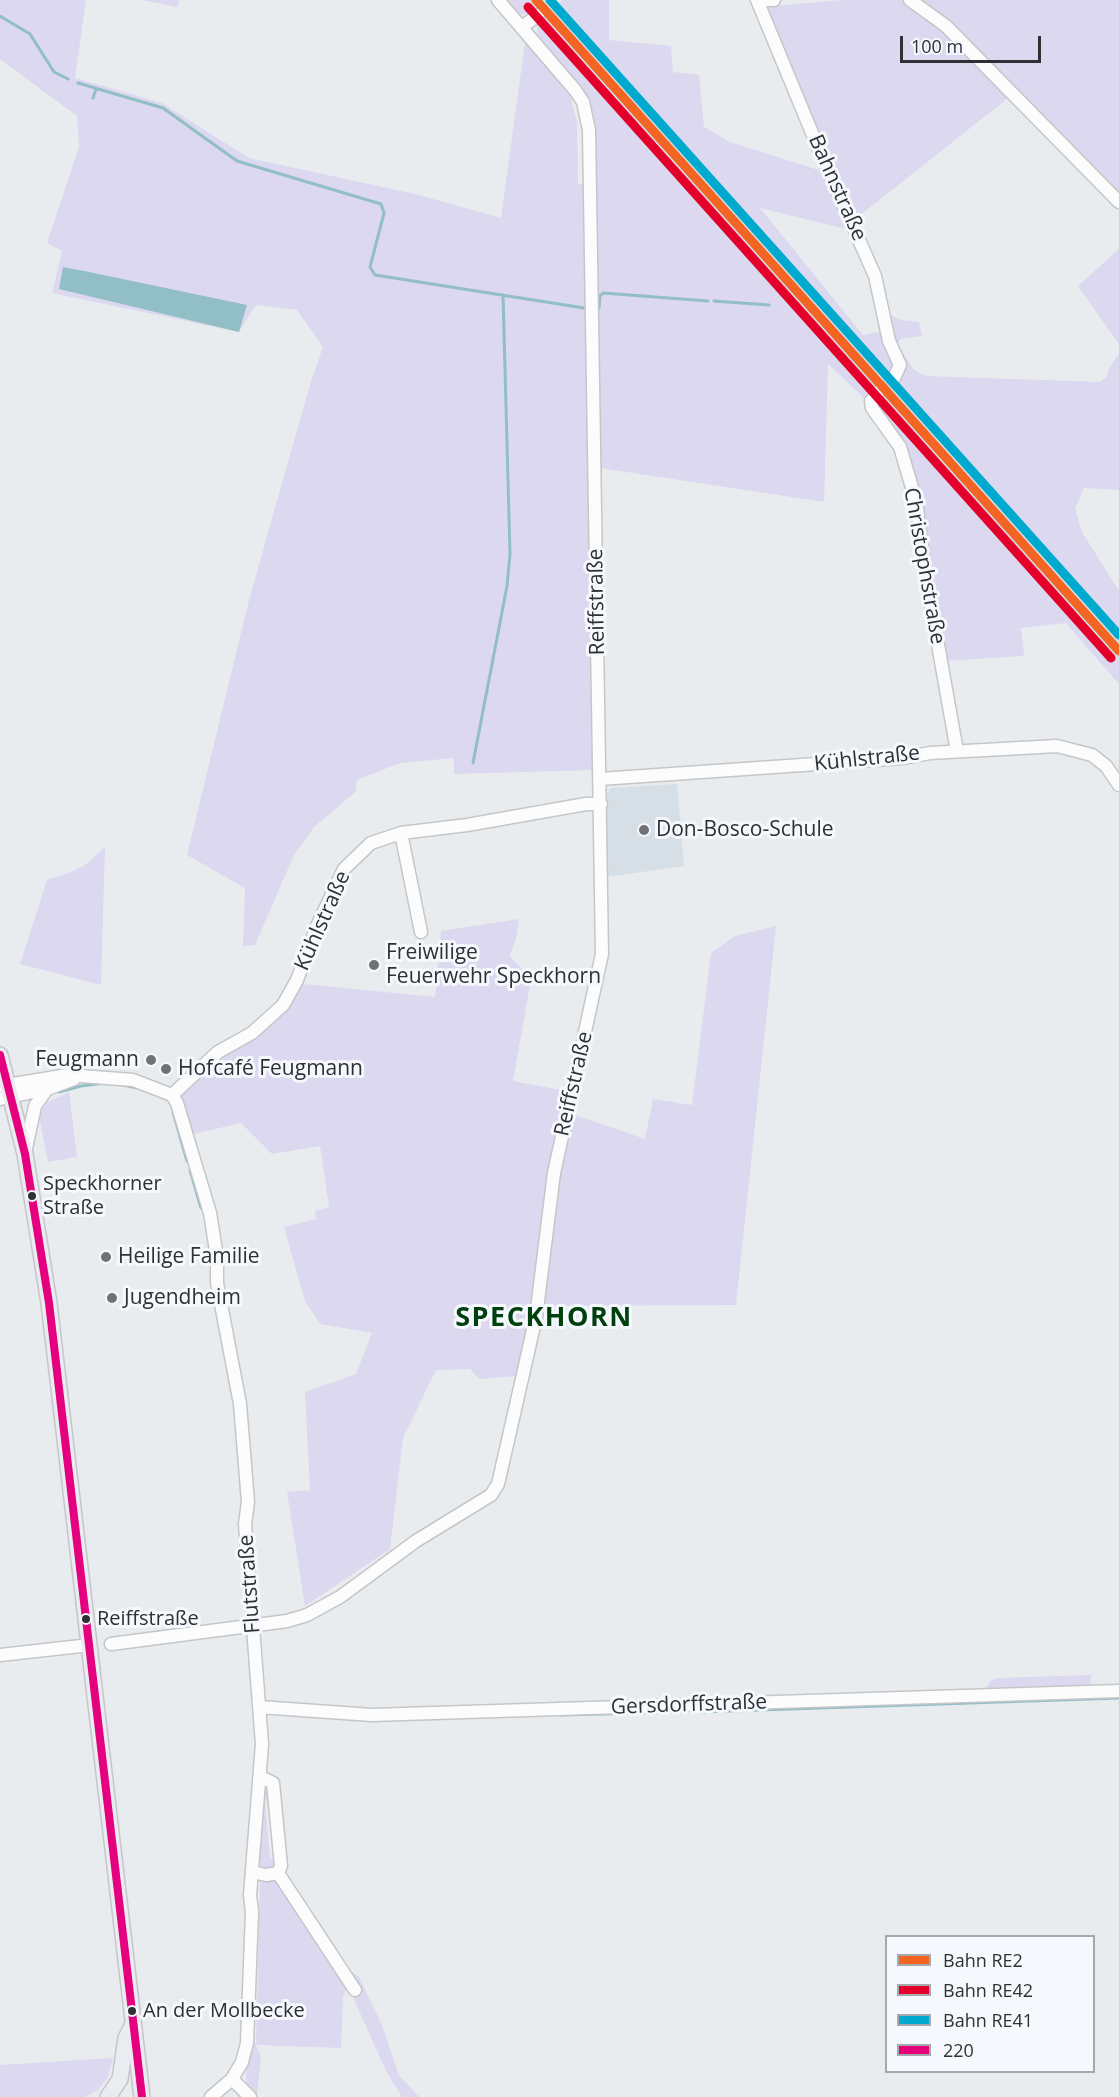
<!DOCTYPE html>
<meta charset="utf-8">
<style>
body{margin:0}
#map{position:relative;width:1119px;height:2097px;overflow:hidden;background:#e9ecef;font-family:"Open Sans",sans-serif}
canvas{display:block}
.legend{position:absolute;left:885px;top:1935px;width:210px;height:138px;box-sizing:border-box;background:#f5f9fe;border:2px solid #a5a9ad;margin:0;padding:8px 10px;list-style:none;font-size:18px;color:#2e3033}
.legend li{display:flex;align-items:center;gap:12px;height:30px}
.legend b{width:30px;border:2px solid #a5a9ad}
.scale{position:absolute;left:900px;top:36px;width:141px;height:27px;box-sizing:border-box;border:3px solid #2e3033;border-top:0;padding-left:8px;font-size:18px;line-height:21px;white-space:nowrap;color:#2e3033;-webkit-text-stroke:4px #f5f9fe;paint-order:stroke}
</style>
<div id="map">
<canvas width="1119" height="2097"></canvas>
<ul class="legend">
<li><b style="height:8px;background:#f26522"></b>Bahn RE2</li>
<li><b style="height:8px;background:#e4002b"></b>Bahn RE42</li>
<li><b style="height:8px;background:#00a9ce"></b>Bahn RE41</li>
<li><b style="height:8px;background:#e5007d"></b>220</li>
</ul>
<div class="scale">100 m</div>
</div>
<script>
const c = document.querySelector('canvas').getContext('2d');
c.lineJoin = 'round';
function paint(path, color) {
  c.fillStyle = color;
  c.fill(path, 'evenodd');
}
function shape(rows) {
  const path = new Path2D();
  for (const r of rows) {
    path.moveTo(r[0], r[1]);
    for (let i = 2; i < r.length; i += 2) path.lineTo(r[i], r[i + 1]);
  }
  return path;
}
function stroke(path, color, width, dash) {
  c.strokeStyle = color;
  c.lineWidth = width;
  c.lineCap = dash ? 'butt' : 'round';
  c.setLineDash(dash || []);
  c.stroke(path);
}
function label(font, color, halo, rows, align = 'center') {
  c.font = font + ' "Open Sans",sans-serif';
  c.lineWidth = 6;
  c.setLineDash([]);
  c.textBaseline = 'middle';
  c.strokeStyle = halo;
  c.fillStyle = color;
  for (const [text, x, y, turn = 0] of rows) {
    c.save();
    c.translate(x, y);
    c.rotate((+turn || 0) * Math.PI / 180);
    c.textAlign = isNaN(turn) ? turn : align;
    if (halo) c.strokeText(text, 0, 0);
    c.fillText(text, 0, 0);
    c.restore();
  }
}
paint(shape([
 [529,0,554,0,558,4,943,434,1119,633,1119,663],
 [677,784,684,866,607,877,606,795,611,788]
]), '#d6dee6');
paint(shape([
 [0,0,86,0,75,78,162,103,249,158,415,194,501,218,525,42,569,93,577,121,578,184,595,184,593,114,589,101,580,86,538,38,537,25,544,17,874,389,868,402,828,364,824,502,587,466,592,770,454,774,454,758,400,763,357,780,356,791,314,827,294,855,255,945,243,946,245,888,187,855,249,600,311,381,323,347,297,310,256,305,239,332,52,293,62,251,47,243,79,147,77,116,0,59],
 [141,0,179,0,178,7],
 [504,0,529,0,537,9,530,14,517,15],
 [562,0,609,0,609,40,671,46,673,72,699,75,704,127,730,142,825,172,854,231,760,208,863,335,884,331,897,364,889,376,558,4],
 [841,0,1119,0,1119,202,1012,95,854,220,765,7],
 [1119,249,1119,344,1078,286],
 [892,316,901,320,919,322,922,336,900,339,898,345,914,370,927,376,1100,382,1107,376,1109,368,1119,354,1119,490,1084,488,1075,508,1082,532,1119,591,1119,633,894,380,899,376,886,317],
 [880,394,1119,663,1119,684,1066,623,1021,628,1024,656,943,661,911,480,874,407],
 [105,847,101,985,20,964,47,880,69,873,85,865],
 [519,919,516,938,510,956,531,979,513,1081,566,1091,575,1115,645,1139,653,1099,692,1105,711,953,735,936,776,926,736,1305,534,1306,518,1376,479,1379,470,1369,436,1370,403,1438,390,1549,305,1606,287,1492,310,1490,305,1392,356,1374,372,1333,320,1324,305,1301,284,1227,316,1219,315,1211,329,1207,320,1146,272,1154,241,1123,189,1135,179,1098,182,1092,225,1051,276,1021,288,1009,303,984,435,997,441,931],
 [69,1092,77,1157,48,1162,39,1116,46,1103],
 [1091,1675,1090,1688,985,1691,990,1681,997,1678],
 [265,1785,269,1801,267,1799,265,1802,270,1857,275,1861,275,1867,271,1869,261,1868,258,1863],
 [260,1881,282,1881,331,1957,359,1977,382,2025,399,2075,419,2097,402,2097,386,2071,348,1986,343,1996,341,2048,256,2045,261,2056,257,2097,247,2097,246,2068,250,2036,256,2044],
 [113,2058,108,2077,98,2090,85,2097,0,2097,0,2065]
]), '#dbd8f0');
paint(shape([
 [63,267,89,272,247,305,239,332,59,289]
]), '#92bec6');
stroke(shape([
 [0,16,30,34,54,72,68,79],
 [78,83,163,108,237,161,381,204,384,213,370,267,375,275,584,308],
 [93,98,96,89],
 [714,301,769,305],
 [599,308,600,296,603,293,708,301],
 [473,763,507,586,510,554,503,295],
 [123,1085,137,1088],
 [59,1092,81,1086,105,1083],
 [173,1112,187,1161],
 [190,1170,201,1208],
 [700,1712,1119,1698],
 [560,1715,684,1712]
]), '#92bec6', 3);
stroke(shape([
 [538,15,555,0],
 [878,392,894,378]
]), '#c4c6c9', 12, [12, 6]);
const minor = shape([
 [757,0,822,157,875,276,889,341,900,365,894,378],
 [757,0,774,0],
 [910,0,946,26,1119,202],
 [522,27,538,15],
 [878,392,871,401,872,408,900,447,916,501,925,572,957,751],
 [600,779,903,758,930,753,1057,746,1092,755,1106,766,1119,785],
 [401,833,421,932],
 [0,1086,68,1075,133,1080,172,1095,218,1052,252,1033,283,1005,297,980,317,926,344,869,371,843,401,833,467,825,586,804,601,804],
 [172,1095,177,1103,210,1213,217,1257,217,1283,240,1404,248,1502,245,1524,262,1744,250,1895,252,1912,247,2043,242,2062,232,2079,211,2097],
 [0,1099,47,1089,74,1079],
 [25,1153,35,1106,47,1089],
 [111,1644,287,1621,307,1615,340,1597,416,1541,491,1495,498,1484,501,1471,536,1317,554,1173,602,954,589,130,583,102,575,90,498,0],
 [0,1655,90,1645],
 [259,1707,372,1715,1119,1691],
 [261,1777,273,1783,281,1866,278,1873],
 [252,1872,266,1875,278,1873],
 [278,1873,355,1990],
 [232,2079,250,2097]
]);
const major = shape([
 [0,1055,25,1154,49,1303,142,2097],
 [108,2097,120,2079,126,2038,132,2026]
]);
stroke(minor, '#c4c6c8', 15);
stroke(major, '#c5c6c9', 18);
stroke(minor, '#fcfcfd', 12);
stroke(major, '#eaecf2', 15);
stroke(shape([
 [0,1055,25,1154,49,1303,142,2097]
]), '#e5007d', 8);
stroke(shape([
 [536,0,1119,651]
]), '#f26522', 9);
stroke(shape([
 [528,7,1111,658]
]), '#e4002b', 9);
stroke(shape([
 [550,0,1119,635]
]), '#00a9ce', 9);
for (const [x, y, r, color] of [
 [644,830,6,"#6f7275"],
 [374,965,6,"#6f7275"],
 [151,1060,6,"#6f7275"],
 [166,1069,6,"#6f7275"],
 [32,1196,5,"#2e3033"],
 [106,1257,6,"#6f7275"],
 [112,1298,6,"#6f7275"],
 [86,1619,5,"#2e3033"],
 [132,2011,5,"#2e3033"]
]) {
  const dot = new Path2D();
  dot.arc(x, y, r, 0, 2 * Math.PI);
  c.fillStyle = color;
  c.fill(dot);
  stroke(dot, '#f5f9fe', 2);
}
label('20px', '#2e3033', '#f5f9fe', [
 ["Speckhorner",43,1184],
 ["Straße",43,1208],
 ["Reiffstraße",97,1619],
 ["An der Mollbecke",143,2011]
], 'left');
label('21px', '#2e3033', '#f5f9fe', [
 ["Bahnstraße",837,188,66],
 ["Christophstraße",924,566,80],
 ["Reiffstraße",597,602,-91],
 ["Kühlstraße",867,759,-6],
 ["Kühlstraße",323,921,-66],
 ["Reiffstraße",574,1084,-77],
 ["Flutstraße",250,1584,-94],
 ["Gersdorffstraße",689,1705,-2]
]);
label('21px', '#2e3033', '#f5f9fe', [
 ["Don-Bosco-Schule",656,830],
 ["Freiwilige",386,953],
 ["Feuerwehr Speckhorn",386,977],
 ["Feugmann",139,1060,"right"],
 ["Hofcafé Feugmann",178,1069],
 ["Heilige Familie",118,1257],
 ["Jugendheim",124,1298]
], 'left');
c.letterSpacing = '1.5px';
label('bold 27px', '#00400f', '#f5f9fe', [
 ["SPECKHORN",544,1318]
]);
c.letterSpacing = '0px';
</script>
